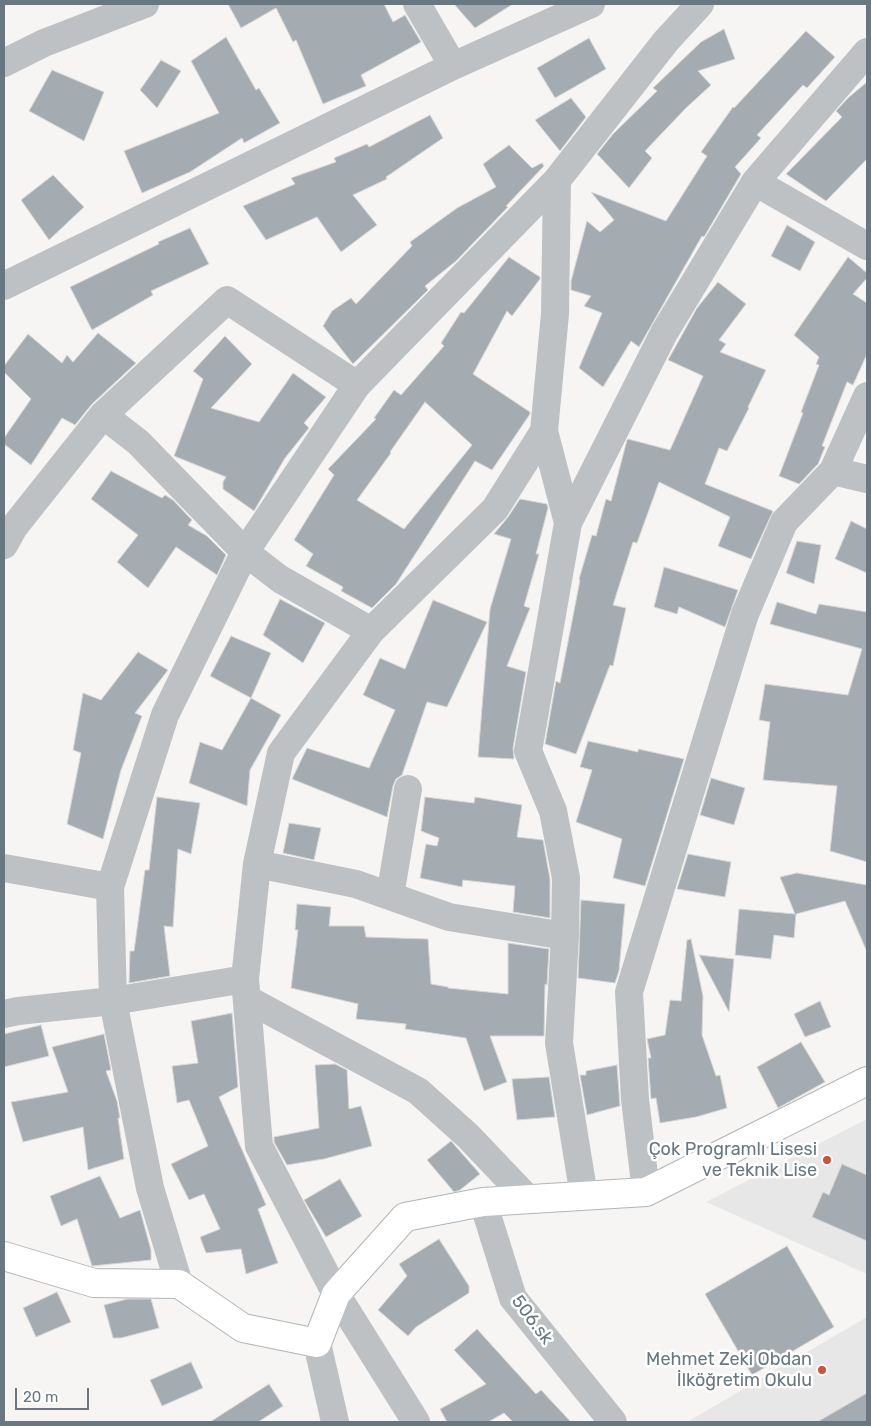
<!DOCTYPE html>
<meta charset="utf-8">
<style>
body{margin:0}
#map{position:relative;width:871px;height:1426px;overflow:hidden;background:#f6f5f3;font-family:Rubik,sans-serif}
canvas{display:block}
.frame{position:absolute;inset:0;border:5px solid #687780;pointer-events:none}
.scale{position:absolute;left:15px;top:1388px;width:74px;height:22px;box-sizing:border-box;border:2px solid #687780;border-top:0;padding-left:6px;font-size:15px;line-height:18px;white-space:nowrap;color:#687780;-webkit-text-stroke:4px #fff;paint-order:stroke}
</style>
<div id="map">
<canvas width="871" height="1426"></canvas>
<div class="frame"></div>
<div class="scale">20 m</div>
</div>
<script>
const c = document.querySelector('canvas').getContext('2d');
c.lineJoin = 'round';
function paint(path, color) {
  c.fillStyle = color;
  c.fill(path, 'evenodd');
}
function shape(rows) {
  const path = new Path2D();
  for (const r of rows) {
    path.moveTo(r[0], r[1]);
    for (let i = 2; i < r.length; i += 2) path.lineTo(r[i], r[i + 1]);
  }
  return path;
}
function stroke(path, color, width, dash) {
  c.strokeStyle = color;
  c.lineWidth = width;
  c.lineCap = dash ? 'butt' : 'round';
  c.setLineDash(dash || []);
  c.stroke(path);
}
function label(font, color, halo, rows, align = 'center') {
  c.font = font + ' Rubik,sans-serif';
  c.lineWidth = 5;
  c.setLineDash([]);
  c.textBaseline = 'middle';
  c.strokeStyle = halo;
  c.fillStyle = color;
  for (const [text, x, y, turn = 0] of rows) {
    c.save();
    c.translate(x, y);
    c.rotate((+turn || 0) * Math.PI / 180);
    c.textAlign = isNaN(turn) ? turn : align;
    if (halo) c.strokeText(text, 0, 0);
    c.fillText(text, 0, 0);
    c.restore();
  }
}
paint(shape([
 [867,1119,867,1274,706,1202],
 [867,1317,867,1422,687,1422]
]), '#e6e7e6');
const building = shape([
 [228,4,384,4,393,22,405,15,421,42,361,75,366,86,323,104,296,40,293,42,276,8,241,28,228,4],
 [454,4,513,4,475,28,454,4],
 [724,29,735,59,698,71,711,85,686,108,645,151,652,158,629,188,597,154,613,134,657,91,653,88,701,42,724,29],
 [806,31,835,57,807,88,803,85,757,135,761,138,735,167,741,174,704,237,702,236,639,347,631,341,603,387,579,368,602,313,584,306,591,296,571,290,571,281,587,221,600,232,614,220,591,192,666,221,707,156,701,152,733,107,734,108,806,31],
 [226,37,256,90,259,88,280,123,244,143,242,138,190,172,142,193,124,151,219,113,191,61,226,37],
 [589,38,606,69,555,98,537,68,589,38],
 [161,60,181,71,157,108,140,90,161,60],
 [52,70,104,92,84,141,29,111,52,70],
 [867,82,867,159,826,201,786,174,842,117,836,111,848,98,867,82],
 [571,98,586,117,560,151,535,120,571,98],
 [430,115,443,138,386,177,387,179,353,195,377,225,341,252,317,217,266,240,243,206,295,184,291,178,336,162,334,158,367,144,369,147,430,115],
 [509,145,532,168,542,163,544,166,506,206,508,207,456,261,425,286,428,290,353,364,323,326,332,311,351,298,356,304,412,246,410,242,457,208,496,187,483,164,509,145],
 [53,175,84,207,49,240,21,200,53,175],
 [787,225,815,242,800,271,771,256,787,225],
 [190,228,209,264,151,291,153,295,92,330,70,287,159,244,158,242,190,228],
 [509,257,540,277,540,279,512,316,507,311,473,374,530,412,530,414,492,470,475,461,396,584,372,608,341,591,343,587,306,566,313,554,294,540,334,475,328,469,376,419,374,418,394,390,401,395,444,346,441,343,461,312,464,313,509,257],
 [425,402,472,445,404,529,357,500,391,453,390,452,425,402],
 [848,257,867,273,867,278,853,294,867,303,867,354,853,385,847,382,822,446,825,447,818,464,799,484,779,476,803,413,801,412,819,365,816,364,819,357,794,335,848,257],
 [718,282,746,304,719,340,726,344,720,352,766,370,748,407,749,408,727,451,719,448,705,484,773,511,751,559,718,546,730,517,659,482,637,543,633,542,613,605,626,608,613,666,610,665,576,754,545,744,556,681,560,683,580,580,579,579,592,535,596,536,606,499,611,501,627,440,628,439,670,450,703,376,668,360,697,308,718,282],
 [98,333,136,363,92,404,75,425,62,418,31,465,4,444,4,438,31,399,4,372,4,366,28,334,62,363,67,355,73,362,98,333],
 [225,336,252,364,211,408,259,422,293,373,326,397,304,423,309,428,285,458,254,511,223,489,223,482,226,477,174,456,203,379,193,371,225,336],
 [111,471,162,498,165,495,173,500,192,520,188,525,207,536,226,555,217,575,176,547,148,588,117,562,138,535,91,499,111,471],
 [520,499,547,504,548,508,536,554,539,554,524,606,530,608,507,666,526,672,513,748,514,759,478,757,490,609,511,539,494,534,508,517,520,499],
 [851,521,867,529,867,573,835,559,851,521],
 [797,541,821,545,814,584,786,573,797,541],
 [664,567,738,590,725,627,679,607,677,614,654,607,664,567],
 [280,599,325,623,303,663,263,635,280,599],
 [433,600,487,622,447,707,427,702,402,775,396,779,393,786,387,817,292,779,307,748,369,768,395,710,363,695,380,658,405,669,433,600],
 [777,602,816,614,819,604,867,612,867,862,830,851,837,786,763,780,770,722,759,720,765,684,848,695,862,649,770,624,777,602],
 [231,636,271,653,251,698,210,676,231,636],
 [138,652,168,670,135,713,142,716,121,770,103,839,67,824,81,753,73,750,83,693,101,700,138,652],
 [251,698,281,715,250,770,247,806,189,783,200,742,222,750,251,698],
 [588,741,638,752,638,749,684,759,645,886,613,878,622,839,576,822,592,770,580,767,588,741],
 [711,778,745,788,734,825,700,815,711,778],
 [157,797,200,803,191,854,178,849,173,927,164,926,170,976,129,983,130,951,134,951,145,870,149,870,157,797],
 [425,797,474,803,475,797,522,805,517,837,543,840,550,879,550,918,513,912,515,886,463,880,462,887,420,878,426,844,437,846,439,838,421,831,425,797],
 [289,823,321,828,314,860,283,853,289,823],
 [688,854,731,862,725,897,677,889,688,854],
 [797,873,867,885,867,952,845,901,796,914,794,938,774,935,771,959,735,955,739,909,795,914,780,877,797,873],
 [581,900,625,904,619,971,615,983,578,978,581,900],
 [297,904,331,907,329,926,364,926,366,937,428,939,431,984,448,987,448,988,508,994,508,943,549,949,547,985,545,984,544,1036,490,1036,507,1082,484,1091,466,1038,405,1029,406,1024,356,1019,358,1004,291,988,298,930,295,930,297,904],
 [691,939,703,996,702,1035,716,1076,720,1075,727,1108,696,1117,660,1123,656,1098,651,1099,648,1058,651,1058,647,1039,665,1035,670,1000,681,1001,687,940,691,939],
 [699,955,734,959,729,1012,699,955],
 [820,1001,831,1027,805,1037,794,1014,820,1001],
 [232,1013,238,1087,219,1097,266,1205,258,1209,278,1263,246,1274,241,1249,206,1253,200,1237,220,1229,204,1194,189,1200,171,1164,208,1146,189,1100,177,1103,172,1066,198,1063,191,1021,232,1013],
 [41,1025,49,1056,4,1067,4,1034,41,1025],
 [104,1034,111,1070,106,1071,117,1101,120,1118,118,1118,124,1159,88,1170,83,1127,23,1142,11,1102,68,1092,52,1047,104,1034],
 [801,1042,825,1082,778,1108,757,1067,801,1042],
 [335,1064,347,1070,349,1109,361,1106,372,1146,324,1159,287,1165,274,1142,274,1137,319,1128,315,1065,335,1064],
 [617,1065,620,1106,587,1115,580,1075,586,1075,586,1071,617,1065],
 [549,1077,555,1117,517,1120,512,1079,549,1077],
 [451,1141,480,1174,460,1190,454,1192,427,1160,451,1141],
 [842,1164,867,1175,867,1241,812,1217,823,1192,829,1195,842,1164],
 [100,1176,120,1218,140,1210,151,1250,151,1260,92,1266,77,1219,61,1226,50,1196,100,1176],
 [340,1179,362,1216,326,1237,304,1200,340,1179],
 [439,1239,469,1286,469,1293,416,1327,408,1336,378,1310,407,1276,399,1264,439,1239],
 [787,1246,834,1327,752,1375,705,1294,787,1246],
 [57,1292,71,1322,36,1337,23,1308,57,1292],
 [127,1299,151,1299,159,1328,121,1338,113,1338,104,1305,127,1299],
 [477,1329,536,1394,541,1390,571,1422,513,1422,504,1413,488,1422,447,1422,440,1409,486,1384,454,1350,477,1329],
 [191,1362,203,1388,162,1406,150,1380,191,1362],
 [269,1384,283,1406,258,1422,210,1422,269,1384],
 [867,1393,867,1422,817,1422,867,1393]
]);
paint(building, '#a5acb1');
stroke(building, '#d7d7d5', 1);
const major = shape([
 [4,1256,94,1283,179,1284,243,1328,317,1343,336,1294,405,1217,483,1202,646,1192,867,1081]
]);
stroke(major, '#b1b5b8', 30);
stroke(shape([
 [417,4,453,66],
 [4,63,44,43,145,4],
 [557,180,555,314,544,431,568,523,528,751,553,811,566,878,565,936,559,1043,584,1196],
 [755,182,867,246],
 [4,286,453,66,591,4],
 [103,415,138,442,245,552,280,579,371,631],
 [833,471,867,479],
 [568,523,664,333,755,182,867,52],
 [4,545,14,527,103,415,227,300,357,385],
 [257,864,356,884,449,917,565,936],
 [4,868,110,887],
 [390,896,408,789],
 [247,999,418,1091,468,1136,528,1199],
 [4,1014,18,1011,113,1001,245,979],
 [646,1192,635,1099,629,992,745,614,784,522,833,471,867,396],
 [483,1202,513,1298,613,1422],
 [179,1284,150,1188,113,1001,110,887,165,715,245,552,357,385,557,180,666,41,700,4],
 [317,1343,335,1422],
 [416,1422,336,1294,259,1146,245,979,257,864,281,753,371,631,495,509,544,431]
]), '#bdc1c4', 28);
stroke(major, '#fff', 28);
for (const [x, y, r, color] of [
 [827,1160,5,"#cd523c"],
 [822,1370,5,"#cd523c"]
]) {
  const dot = new Path2D();
  dot.arc(x, y, r, 0, 2 * Math.PI);
  c.fillStyle = color;
  c.fill(dot);
  stroke(dot, '#fff', 2);
}
label('18px', '#687780', '#fff', [
 ["Çok Programlı Lisesi",817,1150],
 ["ve Teknik Lise",817,1171],
 ["Mehmet Zeki Obdan",812,1360],
 ["İlköğretim Okulu",812,1381]
], 'right');
label('18px', '#687780', '#fff', [
 ["506.sk",532,1320,53]
]);
</script>
